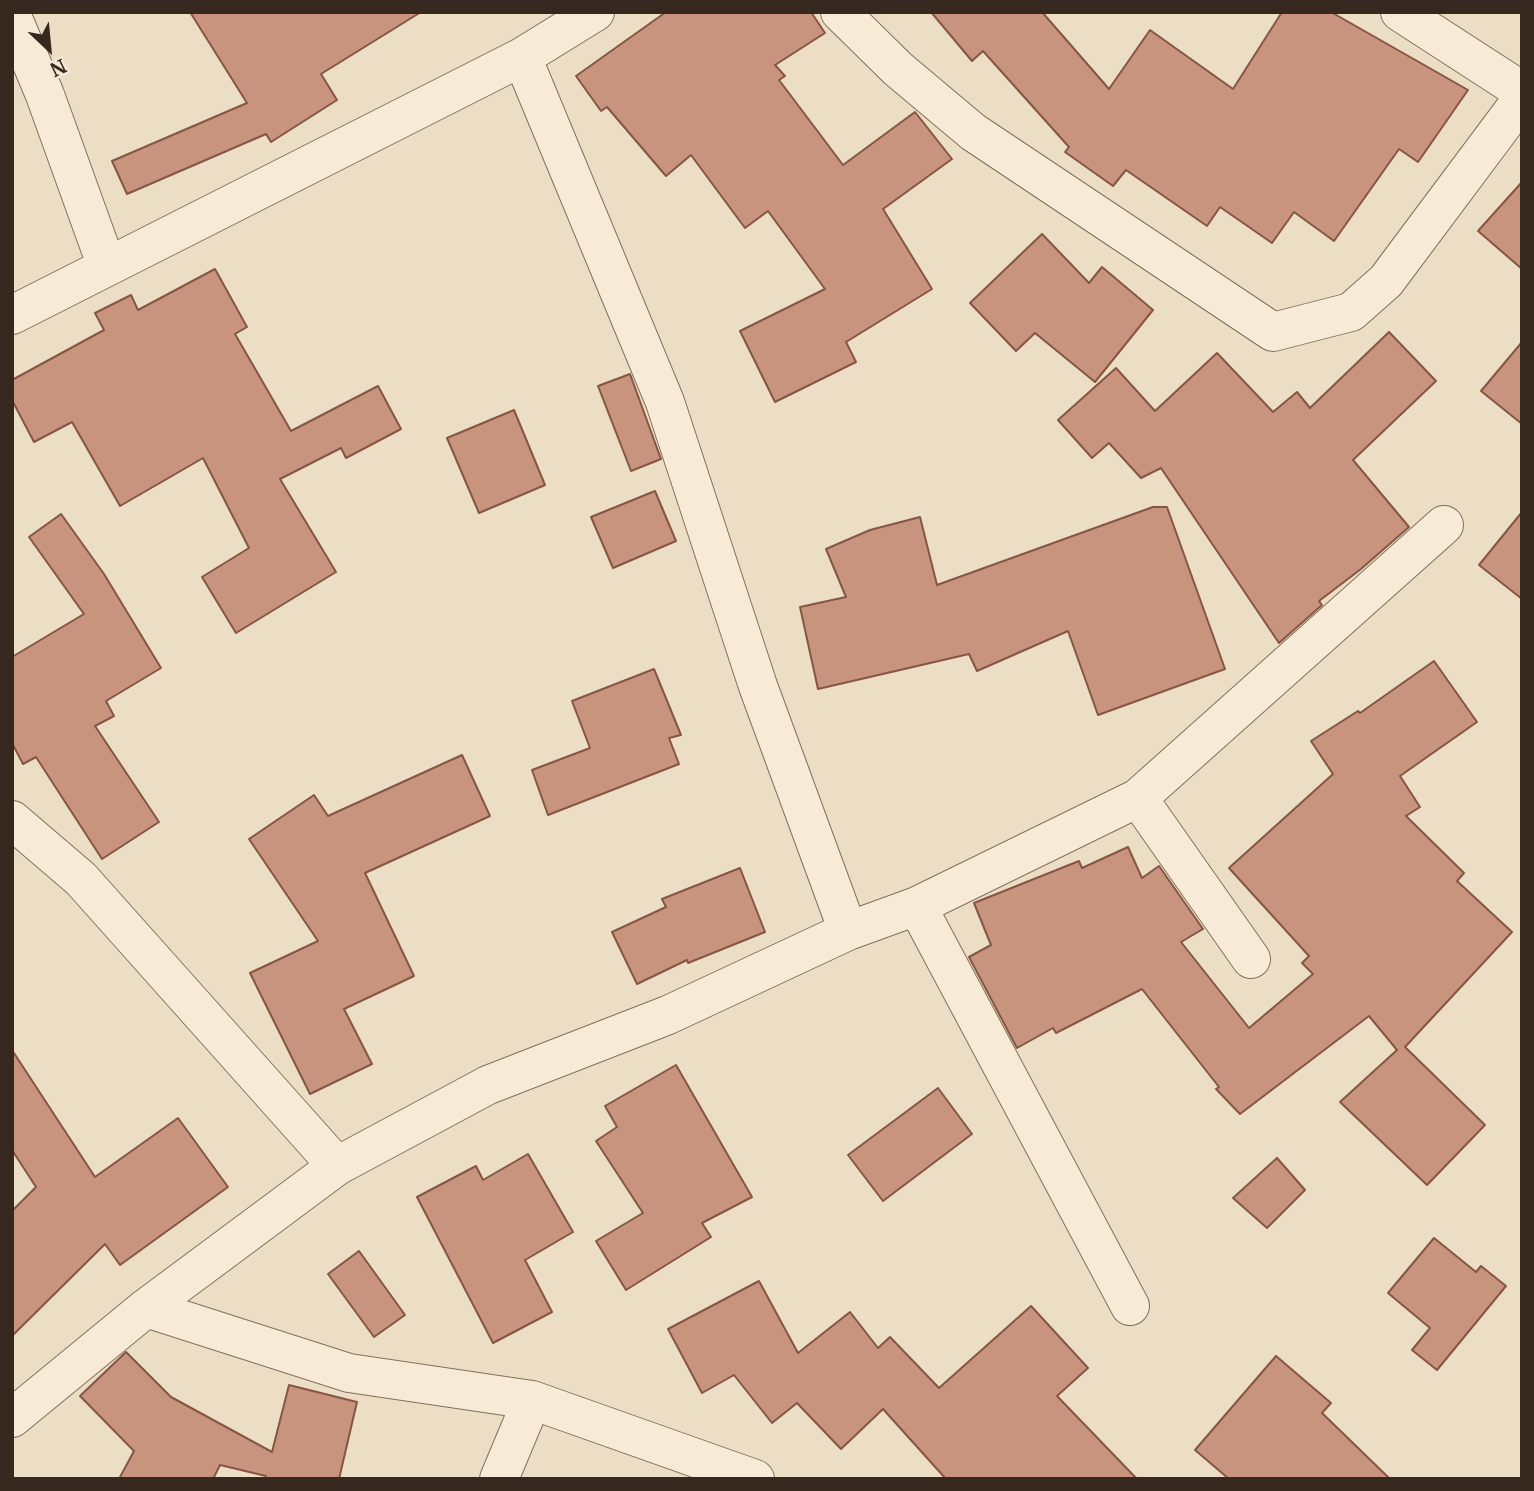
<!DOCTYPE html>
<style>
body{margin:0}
#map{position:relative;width:1534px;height:1491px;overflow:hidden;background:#ecddc5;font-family:Merriweather,serif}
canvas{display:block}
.frame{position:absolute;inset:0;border:14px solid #37281f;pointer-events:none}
.north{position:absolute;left:14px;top:14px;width:70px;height:70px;-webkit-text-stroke:5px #f4e8d5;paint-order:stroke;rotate:154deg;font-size:19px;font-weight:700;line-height:28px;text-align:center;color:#37281f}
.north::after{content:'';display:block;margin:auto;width:24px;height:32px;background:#37281f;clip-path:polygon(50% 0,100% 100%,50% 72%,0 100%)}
</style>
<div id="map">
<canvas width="1534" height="1491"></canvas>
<div class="frame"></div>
<div class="north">N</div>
</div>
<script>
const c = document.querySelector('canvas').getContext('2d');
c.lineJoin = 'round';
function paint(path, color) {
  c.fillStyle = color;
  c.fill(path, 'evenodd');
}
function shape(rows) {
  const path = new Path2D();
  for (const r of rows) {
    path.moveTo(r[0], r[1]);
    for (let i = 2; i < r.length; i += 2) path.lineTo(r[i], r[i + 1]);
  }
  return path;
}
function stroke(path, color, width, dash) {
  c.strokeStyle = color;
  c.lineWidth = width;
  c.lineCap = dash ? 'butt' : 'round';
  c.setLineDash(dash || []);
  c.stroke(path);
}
const building = shape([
 [190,12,421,12,321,74,337,100,271,142,266,134,127,194,112,161,247,103,190,12],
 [666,12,811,12,825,33,775,65,785,76,779,80,843,165,915,112,952,159,883,209,932,289,846,342,856,362,775,402,740,331,825,289,768,211,745,228,691,155,666,176,607,107,601,111,576,76,666,12],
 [931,12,1042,12,1109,89,1150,30,1233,89,1282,12,1331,12,1468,90,1418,162,1399,149,1334,241,1294,212,1272,243,1220,207,1207,226,1126,170,1113,186,1065,152,1069,147,983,51,972,61,931,12],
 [1522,182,1522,269,1478,231,1522,182],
 [1042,234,1089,283,1102,267,1153,310,1095,382,1035,333,1016,351,970,303,1042,234],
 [215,269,247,327,235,334,291,431,378,386,401,429,346,458,341,448,280,479,336,572,236,633,202,577,249,548,203,458,120,506,72,422,34,442,12,400,12,380,104,330,95,313,131,295,138,310,215,269],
 [1389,332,1436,381,1353,460,1409,527,1361,569,1319,601,1322,605,1279,643,1161,468,1141,478,1109,443,1092,458,1058,420,1116,368,1155,411,1217,353,1273,412,1297,392,1310,408,1389,332],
 [1522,342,1522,424,1481,391,1522,342],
 [630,374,661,459,631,471,598,386,630,374],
 [514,410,545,485,479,513,447,438,514,410],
 [655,491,676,541,613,568,591,517,655,491],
 [1153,507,1167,507,1225,669,1098,715,1068,631,977,671,969,654,818,689,800,607,846,597,826,549,870,530,920,517,937,585,1153,507],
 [1522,512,1522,599,1479,565,1522,512],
 [61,514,104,574,161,668,106,701,114,716,95,726,159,822,102,859,36,757,23,764,12,743,12,657,84,614,29,537,61,514],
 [1434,661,1477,722,1400,776,1420,807,1406,816,1464,873,1457,881,1512,932,1405,1047,1485,1125,1427,1185,1340,1102,1397,1050,1369,1016,1240,1114,1216,1089,1219,1087,1142,989,1056,1033,1053,1028,1017,1048,969,957,991,945,974,903,1079,861,1082,868,1128,847,1142,878,1159,866,1203,929,1181,942,1249,1028,1313,974,1302,963,1309,956,1229,868,1333,774,1311,741,1358,711,1360,713,1434,661],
 [654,669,681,735,669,738,679,764,548,815,532,770,590,748,572,701,654,669],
 [462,755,490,816,365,873,414,976,344,1009,372,1064,310,1094,250,973,318,941,249,839,314,795,328,816,462,755],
 [740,868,765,932,688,963,687,960,637,984,612,932,666,907,662,899,740,868],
 [12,1050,95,1177,178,1118,228,1187,120,1265,105,1244,12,1336,12,1211,36,1187,12,1150,12,1050],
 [676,1065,752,1197,702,1223,711,1237,626,1290,596,1241,643,1213,596,1141,617,1127,605,1106,676,1065],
 [938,1088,972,1134,883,1201,848,1155,938,1088],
 [528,1154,573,1232,525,1260,552,1312,493,1343,417,1197,476,1166,483,1180,528,1154],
 [1277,1158,1305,1190,1267,1228,1233,1198,1277,1158],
 [1434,1238,1476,1272,1481,1266,1506,1286,1437,1370,1412,1350,1430,1328,1388,1293,1434,1238],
 [359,1251,405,1315,374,1337,328,1274,359,1251],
 [759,1281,798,1353,850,1312,878,1348,890,1337,939,1388,1031,1306,1088,1368,1057,1396,1137,1479,946,1479,883,1409,841,1449,797,1403,772,1423,734,1375,702,1393,668,1329,759,1281],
 [126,1352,171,1397,272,1452,289,1385,357,1402,339,1479,265,1479,266,1476,220,1465,213,1479,119,1479,134,1451,80,1396,126,1352],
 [1276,1356,1331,1403,1322,1413,1390,1479,1229,1479,1195,1450,1276,1356]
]);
paint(building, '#c9947d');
stroke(building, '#855643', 2);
const street = shape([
 [840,12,898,69,973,132,1273,332,1351,312,1386,281,1522,99],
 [1400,12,1522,91],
 [12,16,45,95,107,267],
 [522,57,665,402,758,686,848,931],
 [12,315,522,57,595,12],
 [1138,798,1251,959],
 [12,820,81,879,337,1166],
 [917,906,1130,1306],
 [146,1308,349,1373,532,1400,755,1479],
 [12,1418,146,1308,337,1166,488,1085,668,1015,848,931,917,906,1138,798,1444,525],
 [499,1479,532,1400]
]);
stroke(street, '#876e5c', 40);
stroke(street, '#f7ebd8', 38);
</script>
